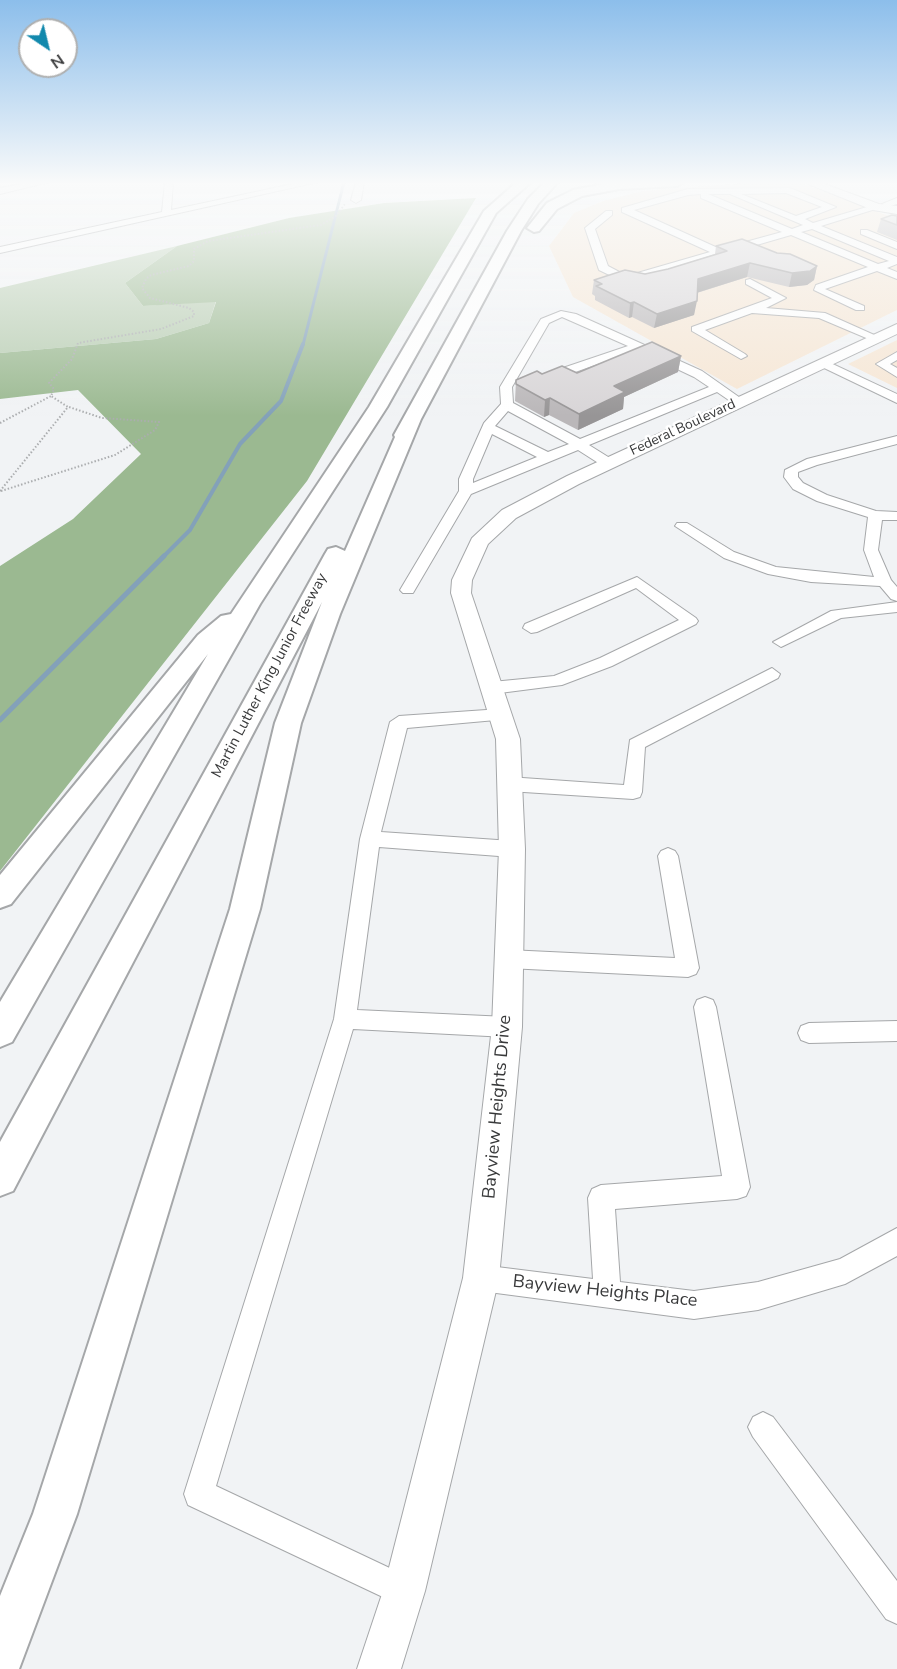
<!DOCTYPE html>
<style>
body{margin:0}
#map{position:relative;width:897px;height:1669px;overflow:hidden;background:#f1f3f5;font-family:"Nunito Sans",sans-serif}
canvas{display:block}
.north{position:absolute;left:18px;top:18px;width:60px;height:60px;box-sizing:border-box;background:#fff;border:2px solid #afb0b0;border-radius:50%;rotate:145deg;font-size:16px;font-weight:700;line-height:24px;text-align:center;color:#38393a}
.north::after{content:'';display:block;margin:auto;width:21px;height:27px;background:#1289ad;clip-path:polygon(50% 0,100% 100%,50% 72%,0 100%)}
</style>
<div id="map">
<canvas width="897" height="1669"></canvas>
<div class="north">N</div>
</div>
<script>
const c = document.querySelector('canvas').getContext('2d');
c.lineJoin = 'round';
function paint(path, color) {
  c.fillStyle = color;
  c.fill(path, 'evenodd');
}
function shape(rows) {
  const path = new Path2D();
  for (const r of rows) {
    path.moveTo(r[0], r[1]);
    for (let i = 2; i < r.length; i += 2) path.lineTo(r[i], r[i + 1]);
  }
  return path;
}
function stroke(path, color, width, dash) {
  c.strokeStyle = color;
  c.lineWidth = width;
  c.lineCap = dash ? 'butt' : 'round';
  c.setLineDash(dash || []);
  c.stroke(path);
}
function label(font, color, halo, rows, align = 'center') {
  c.font = font + ' "Nunito Sans",sans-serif';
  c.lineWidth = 5;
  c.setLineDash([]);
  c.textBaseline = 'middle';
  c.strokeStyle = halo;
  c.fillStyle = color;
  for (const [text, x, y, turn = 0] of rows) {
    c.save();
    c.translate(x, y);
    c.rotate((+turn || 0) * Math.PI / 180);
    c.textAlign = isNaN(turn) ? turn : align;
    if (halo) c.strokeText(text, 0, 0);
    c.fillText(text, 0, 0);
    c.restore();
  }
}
paint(shape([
 [764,182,799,182,897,219,897,310,737,389,573,297,549,246,574,213,603,201,643,191],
 [897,340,897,388,848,364]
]), '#f6e6d4');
paint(shape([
 [177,246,125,283,143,306,216,301,209,323,156,339,0,353,0,288]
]), '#b8cdb2');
paint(shape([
 [476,198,307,481,0,871,0,566,73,519,141,454,78,390,0,399,0,353,156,339,209,323,216,302,143,306,125,283,177,246,289,218,384,203]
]), '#9bb991');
stroke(shape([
 [303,345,344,182]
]), '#83a1b9', 3);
stroke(shape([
 [162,558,190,530,240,444,281,401,303,344]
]), '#83a1b9', 4);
stroke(shape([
 [0,720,164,556]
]), '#83a1b9', 5);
const minor = shape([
 [32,182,49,182,0,194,0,188,32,182],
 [165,182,173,182,171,210,302,182,318,182,0,253,0,247,162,212,165,182],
 [356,182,364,182,361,200,356,203,351,200,356,182],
 [790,188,836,207,805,219,813,223,877,204,882,207,821,226,897,257,897,264,887,268,897,272,897,279,877,271,825,289,864,306,864,310,856,310,814,290,816,285,868,267,791,235,626,283,599,270,585,228,606,211,612,211,612,215,595,229,608,266,627,276,710,252,622,212,622,208,688,189,790,188],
 [786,193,822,207,796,216,741,194,786,193],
 [701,194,701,198,782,232,720,249,634,210,688,195,701,194],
 [708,194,730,194,803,225,792,229,708,194],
 [812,229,889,261,878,264,801,232,812,229],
 [897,198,897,204,887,207,882,204,897,198],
 [861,230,867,230,897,242,897,249,861,234,861,230],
 [750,279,786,298,766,308,825,313,881,338,871,340,819,318,752,313,705,330,745,354,747,356,741,359,692,331,692,327,772,298,746,284,746,280,750,279],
 [561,311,576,314,702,371,746,402,744,405,736,405,717,392,589,445,613,460,613,466,603,466,578,450,471,494,413,593,403,593,400,590,459,491,459,479,484,423,501,404,500,387,541,319,561,311],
 [562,317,628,346,542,375,542,381,550,381,637,350,694,377,709,387,580,439,513,403,512,387,549,323,562,317],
 [508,411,569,444,548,452,495,426,508,411],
 [492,434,537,457,473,483,473,479,492,434],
 [897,352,897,360,890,364,897,368,897,377,876,364,897,352],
 [824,360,897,394,897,403,820,366,820,362,824,360],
 [897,436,897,444,817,465,798,472,798,477,803,483,827,495,876,511,897,512,897,520,882,520,878,550,891,580,897,587,897,601,891,599,880,586,811,582,768,574,724,558,675,526,677,523,687,523,734,552,776,567,874,577,864,550,868,517,817,501,793,489,784,477,785,470,807,459,897,436],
 [637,577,696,618,698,621,696,624,612,666,562,685,492,694,486,692,483,688,492,682,554,676,600,658,679,620,636,588,537,632,531,633,523,628,525,624,637,577],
 [897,602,897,612,841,618,781,647,773,642,831,611,897,602],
 [772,668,780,674,778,678,645,747,642,792,640,797,633,799,508,791,501,789,499,784,501,779,508,777,624,785,630,740,772,668],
 [501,709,507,711,510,715,507,719,407,728,381,832,512,841,519,844,522,849,519,854,512,857,379,847,357,1010,507,1017,515,1020,518,1027,515,1034,507,1037,353,1029,216,1486,415,1580,420,1591,415,1602,404,1607,188,1505,184,1494,334,1019,360,839,390,722,399,716,501,709],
 [668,848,675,851,678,856,699,968,696,974,688,977,508,968,500,965,497,959,500,953,508,950,675,958,658,856,661,851,668,848],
 [705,997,713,1000,716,1007,750,1187,746,1196,737,1199,615,1209,620,1282,694,1291,758,1282,840,1259,897,1228,897,1256,845,1284,758,1310,694,1319,481,1291,472,1287,468,1278,472,1269,481,1265,593,1279,588,1198,592,1189,601,1185,722,1176,694,1007,697,1000,705,997],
 [897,1021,897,1041,809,1043,801,1040,798,1033,801,1026,809,1023,897,1021],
 [763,1412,773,1417,897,1581,897,1624,886,1619,753,1437,748,1427,753,1417,763,1412]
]);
const major = shape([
 [803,182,819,182,879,204,897,206,897,214,873,210,803,182],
 [897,324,897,334,579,484,516,518,488,544,472,580,471,593,520,739,525,849,522,1027,499,1278,425,1591,401,1669,357,1669,383,1591,463,1278,492,1027,499,849,496,739,451,593,452,580,472,538,502,510,567,476,897,324]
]);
const highway = shape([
 [517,182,531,182,496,213,387,407,260,604,12,1042,0,1047,0,1002,208,654,11,904,0,908,0,875,198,635,221,616,231,614,369,407,484,211,517,182],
 [545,182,558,182,538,204,521,231,421,419,340,614,301,723,260,909,77,1514,19,1669,0,1669,0,1596,33,1514,230,909,275,723,322,602,13,1191,0,1196,0,1142,325,554,328,549,336,547,345,551,395,437,394,435,507,231,528,199,545,182],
 [615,182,683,182,677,186,619,189,582,196,557,209,539,231,534,232,527,228,547,203,573,190,615,182]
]);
stroke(minor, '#a5a7a9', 2);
stroke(major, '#a5a7a9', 2);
stroke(highway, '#a5a7a9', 4);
stroke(shape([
 [0,423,51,396],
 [0,491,68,407,51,396,54,389,49,383,72,359,78,343,161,329,194,316,194,312,189,308,150,298,142,288,146,279,151,275,189,266,194,261,194,249,208,241,321,225,336,216,345,204],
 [1,491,115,455,155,430,159,422,102,418,69,407]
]), '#abadaf', 2, [1.5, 2]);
paint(minor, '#fff');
paint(major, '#fff');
paint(highway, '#fff');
paint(shape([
 [897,216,897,240,877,232,881,219],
 [716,246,777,253,817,266,814,280,807,285,789,287,747,277,697,293,694,315,654,328,632,317,629,318,595,300,595,296,592,294,594,280,645,274,668,269,715,254],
 [681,356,678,372,624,397,623,409,578,430,549,415,544,417,515,401,516,380,542,374,577,373]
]), '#bab7b9');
paint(shape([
 [750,263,747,277,696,293,698,279],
 [817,266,814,280,807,285,789,287,792,273],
 [697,301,694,315,654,328,657,314],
 [634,302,632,317,629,318,630,303],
 [681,356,678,372,624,397,623,409,578,430,579,414,614,386],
 [550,398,549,415,544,417,545,400]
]), '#979596');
const building = shape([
 [892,215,897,216,897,225,881,219,892,215],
 [742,239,777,253,790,254,817,266,810,271,792,273,750,263,698,279,697,301,657,314,634,302,630,303,596,286,602,284,594,280,625,270,645,274,668,269,727,251,716,246,742,239],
 [652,342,681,356,614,386,625,392,579,414,550,398,545,400,516,384,516,380,537,371,542,374,562,366,577,373,652,342]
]);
paint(building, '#d8d5d7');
stroke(building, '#979596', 1.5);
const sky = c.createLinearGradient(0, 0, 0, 416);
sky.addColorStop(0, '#8cbeeb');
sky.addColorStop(0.44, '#f9fafa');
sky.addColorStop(1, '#f9fafa00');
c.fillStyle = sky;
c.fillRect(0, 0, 897, 416);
label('14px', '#38393a', '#fff', [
 ["Federal Boulevard",683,428,-25]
]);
label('15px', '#38393a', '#fff', [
 ["Martin Luther King Junior Freeway",270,676,-62]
]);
label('18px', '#38393a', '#fff', [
 ["Bayview Heights Drive",498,1107,-85],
 ["Bayview Heights Place",605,1292,6]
]);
</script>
